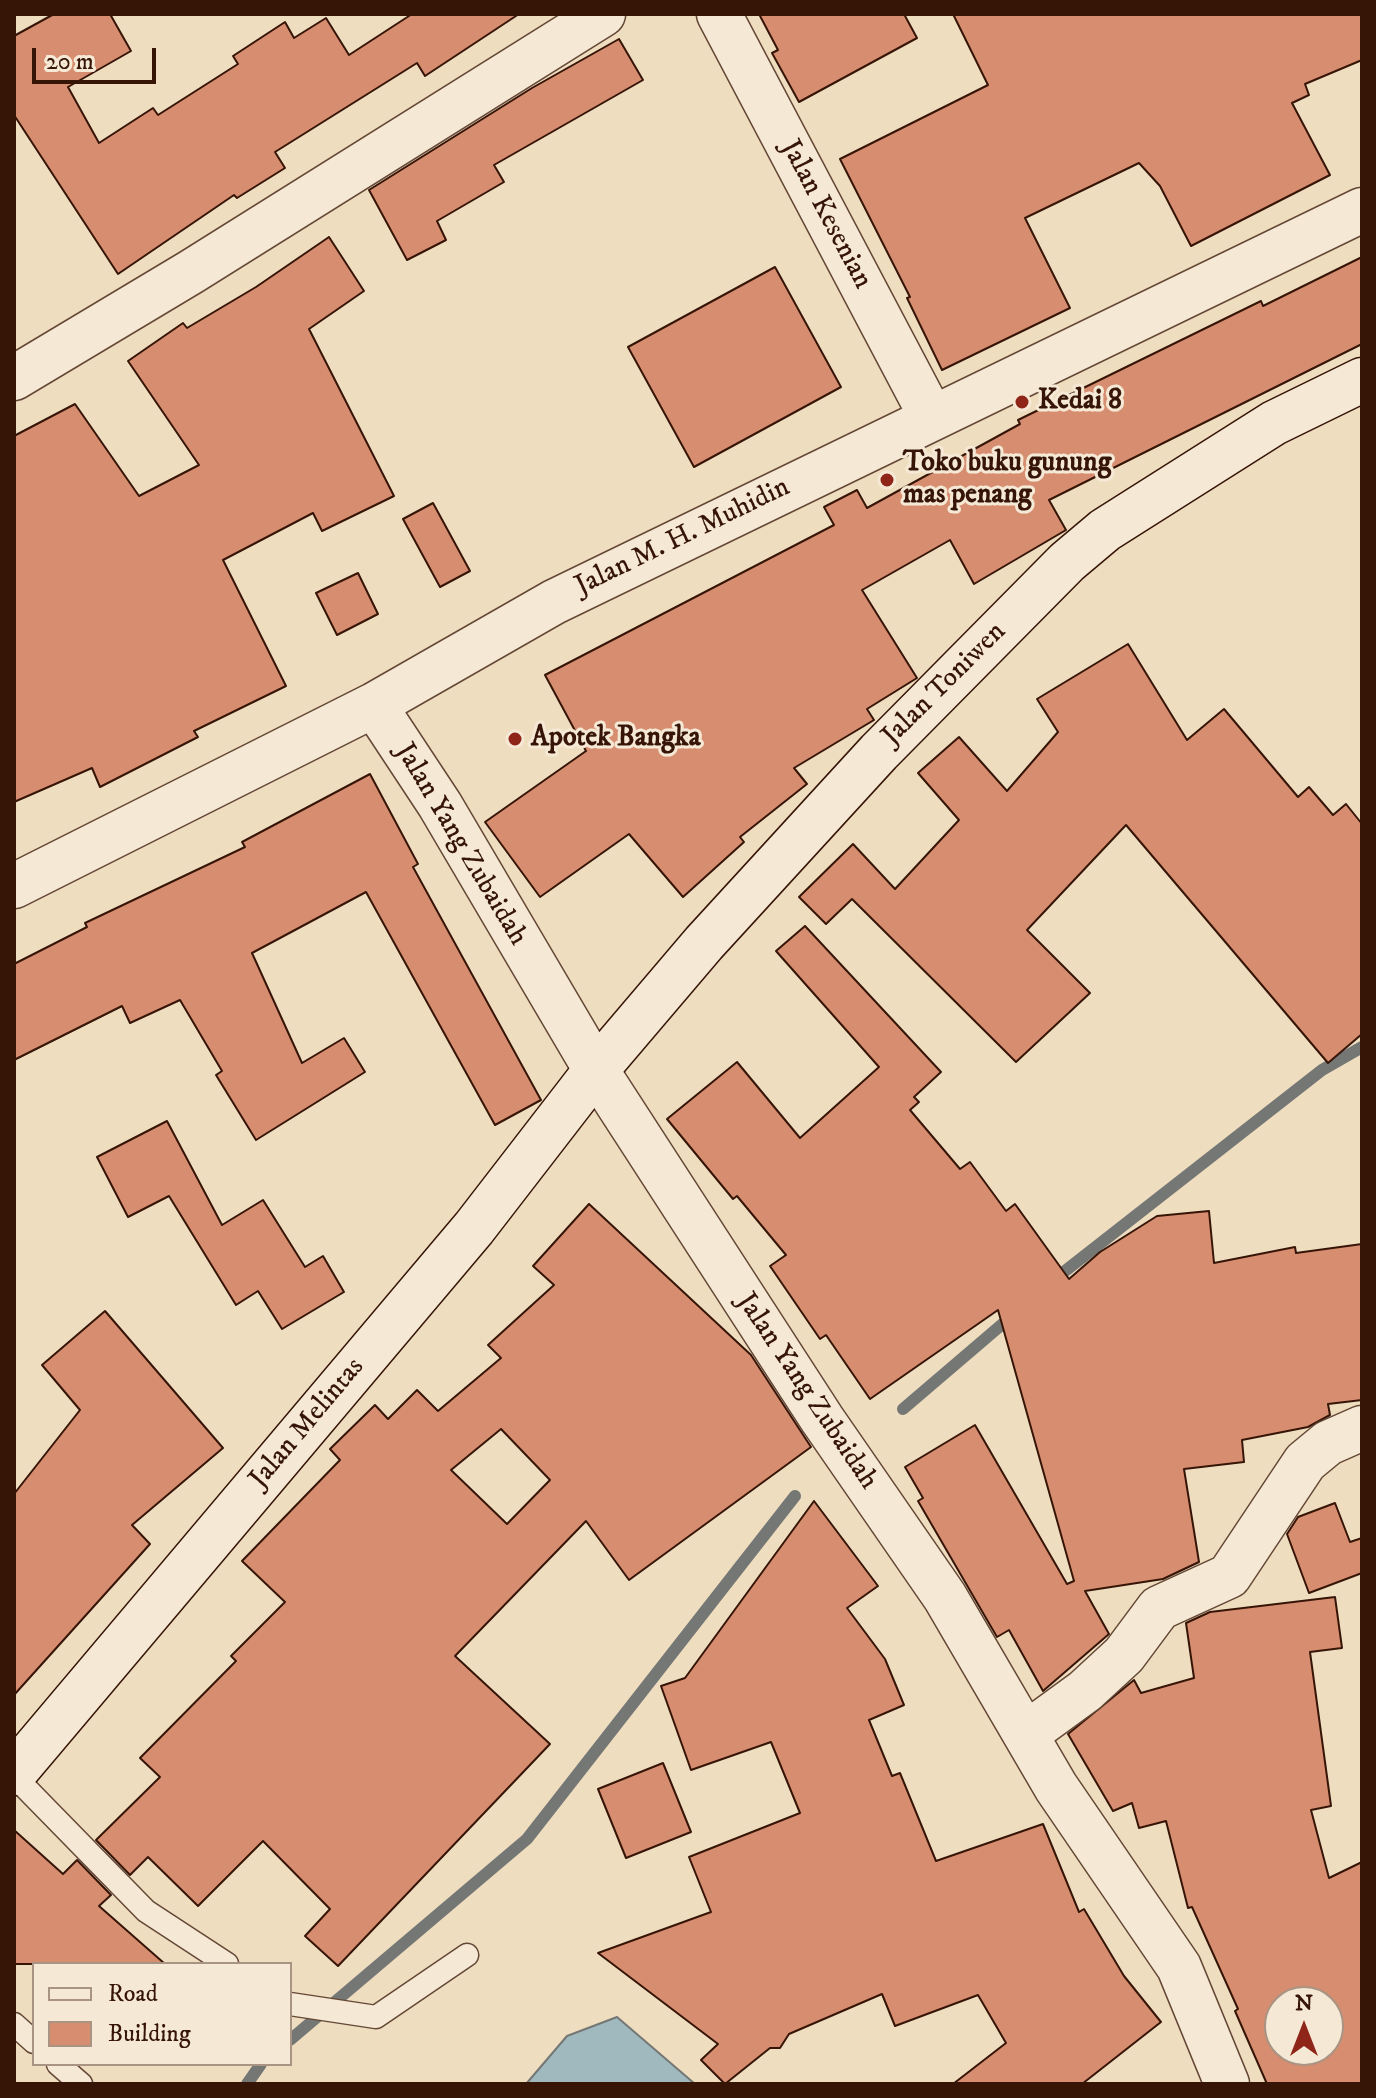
<!DOCTYPE html>
<style>
body{margin:0}
#map{position:relative;width:1376px;height:2098px;overflow:hidden;background:#efddc0;font-family:"IM FELL DW Pica",serif}
canvas{display:block}
.frame{position:absolute;inset:0;border:16px solid #361507;pointer-events:none}
.legend{position:absolute;left:32px;top:1962px;width:260px;height:104px;box-sizing:border-box;background:#f5e9d6;border:2px solid #a99483;margin:0;padding:10px 14px;list-style:none;font-size:24px;color:#361507}
.legend li{display:flex;align-items:center;gap:16px;height:40px}
.legend b{width:40px;border:2px solid #a99483}
.north{position:absolute;left:1264px;top:1986px;width:80px;height:80px;box-sizing:border-box;background:#f5e9d6;border:2px solid #a99483;border-radius:50%;rotate:0deg;font-size:22px;font-weight:700;line-height:32px;text-align:center;color:#361507}
.north::after{content:'';display:block;margin:auto;width:28px;height:36px;background:#8f2418;clip-path:polygon(50% 0,100% 100%,50% 72%,0 100%)}
.scale{position:absolute;left:32px;top:48px;width:124px;height:36px;box-sizing:border-box;border:4px solid #361507;border-top:0;padding-left:10px;font-size:24px;line-height:28px;white-space:nowrap;color:#361507;-webkit-text-stroke:6px #f5e9d6;paint-order:stroke}
</style>
<div id="map">
<canvas width="1376" height="2098"></canvas>
<div class="frame"></div>
<ul class="legend">
<li><b style="height:10px;background:#f5e9d6"></b>Road</li>
<li><b style="height:22px;background:#d78d70"></b>Building</li>
</ul>
<div class="north">N</div>
<div class="scale">20 m</div>
</div>
<script>
const c = document.querySelector('canvas').getContext('2d');
c.lineJoin = 'round';
function paint(path, color) {
  c.fillStyle = color;
  c.fill(path, 'evenodd');
}
function shape(rows) {
  const path = new Path2D();
  for (const r of rows) {
    path.moveTo(r[0], r[1]);
    for (let i = 2; i < r.length; i += 2) path.lineTo(r[i], r[i + 1]);
  }
  return path;
}
function stroke(path, color, width, dash) {
  c.strokeStyle = color;
  c.lineWidth = width;
  c.lineCap = dash ? 'butt' : 'round';
  c.setLineDash(dash || []);
  c.stroke(path);
}
function label(font, color, halo, rows, align = 'center') {
  c.font = font + ' "IM FELL DW Pica",serif';
  c.lineWidth = 6;
  c.setLineDash([]);
  c.textBaseline = 'middle';
  c.strokeStyle = halo;
  c.fillStyle = color;
  for (const [text, x, y, turn = 0] of rows) {
    c.save();
    c.translate(x, y);
    c.rotate((+turn || 0) * Math.PI / 180);
    c.textAlign = isNaN(turn) ? turn : align;
    if (halo) c.strokeText(text, 0, 0);
    c.fillText(text, 0, 0);
    c.restore();
  }
}
const water = shape([
 [617,2017,695,2084,526,2084,567,2036,617,2017]
]);
paint(water, '#9fb9be');
stroke(water, '#757775', 2);
stroke(shape([
 [1051,1282,1322,1070,1362,1047],
 [903,1409,1013,1315],
 [290,2040,527,1839,795,1496],
 [247,2084,261,2064]
]), '#757775', 12);
const building = shape([
 [54,14,110,14,131,51,68,87,99,143,153,108,158,115,238,64,233,56,285,22,294,38,326,18,349,55,412,14,519,14,425,76,417,63,275,152,285,168,237,198,234,195,118,274,14,115,14,36,54,14],
 [759,14,904,14,917,38,799,102,772,53,778,50,759,14],
 [953,14,1362,14,1362,60,1305,84,1309,95,1292,103,1330,175,1191,246,1160,186,1139,163,1025,218,1070,308,942,370,907,298,910,297,840,159,988,85,953,14],
 [619,39,643,80,494,165,504,182,437,221,446,240,407,260,369,190,532,88,619,39],
 [329,237,364,291,309,329,394,496,322,531,313,513,223,560,286,686,194,731,198,737,100,787,92,768,14,802,14,436,75,404,139,496,199,465,128,361,183,323,187,328,256,287,329,237],
 [1362,257,1362,344,1049,500,1066,530,974,584,950,540,862,590,917,678,867,709,874,720,794,768,807,784,740,837,744,842,683,897,629,834,540,897,485,822,586,751,545,675,834,525,824,507,857,490,867,508,1020,424,1018,420,1261,301,1263,306,1362,257],
 [775,267,841,387,694,467,628,347,775,267],
 [433,503,470,571,440,587,403,519,433,503],
 [358,573,378,614,337,635,316,593,358,573],
 [1128,644,1187,740,1224,709,1298,797,1309,787,1333,815,1346,804,1362,824,1362,1034,1328,1063,1126,825,1027,930,1090,993,1016,1062,852,899,826,924,799,897,853,844,895,889,959,820,918,773,959,737,1007,791,1058,732,1037,699,1128,644],
 [370,774,418,864,413,867,541,1100,495,1125,366,892,252,953,302,1063,344,1038,365,1072,256,1140,216,1075,222,1071,180,1000,130,1023,122,1006,14,1060,14,964,87,927,85,923,245,847,242,842,370,774],
 [805,926,941,1072,914,1097,919,1102,910,1110,960,1169,970,1162,1006,1211,1015,1204,1069,1279,1100,1252,1157,1216,1209,1211,1214,1263,1295,1247,1296,1253,1362,1244,1362,1400,1328,1404,1330,1415,1308,1427,1242,1440,1244,1462,1184,1469,1199,1562,1163,1579,1085,1591,1109,1634,1043,1691,1009,1630,997,1637,918,1501,923,1498,905,1467,975,1425,1067,1584,1074,1581,998,1310,870,1399,826,1335,820,1339,770,1266,786,1255,737,1196,733,1199,667,1119,737,1062,800,1138,879,1067,776,951,805,926],
 [167,1121,222,1225,263,1200,305,1267,323,1256,344,1292,282,1329,258,1291,236,1305,169,1196,128,1217,97,1157,167,1121],
 [589,1204,751,1355,811,1447,629,1580,586,1521,455,1656,550,1744,338,1966,305,1936,330,1909,263,1841,198,1906,148,1857,130,1875,96,1840,160,1777,140,1758,236,1661,231,1656,285,1602,242,1561,340,1460,330,1449,375,1405,388,1419,417,1390,438,1411,501,1358,488,1345,554,1285,533,1266,589,1204],
 [501,1429,550,1480,507,1524,451,1470,501,1429],
 [105,1311,223,1448,132,1525,150,1544,14,1695,14,1494,80,1410,42,1365,105,1311],
 [814,1501,878,1586,847,1608,885,1659,904,1705,869,1720,892,1776,900,1773,936,1861,1043,1824,1079,1912,1084,1909,1124,1976,1161,2022,1082,2084,953,2084,1006,2043,978,1995,895,2026,882,1994,789,2034,780,2048,770,2048,725,2084,701,2060,718,2044,598,1953,711,1912,689,1857,800,1813,771,1742,691,1770,661,1686,685,1678,814,1501],
 [1335,1503,1350,1542,1362,1538,1362,1573,1309,1593,1287,1534,1298,1517,1335,1503],
 [1335,1597,1342,1648,1310,1652,1331,1806,1311,1810,1329,1878,1362,1862,1362,2084,1267,2084,1235,2011,1238,2009,1192,1907,1188,1908,1166,1821,1139,1828,1132,1803,1113,1811,1068,1734,1134,1680,1141,1693,1194,1678,1186,1623,1210,1612,1335,1597],
 [1280,2002,1328,2002,1328,2050,1280,2050,1280,2002],
 [663,1763,691,1832,626,1858,598,1789,663,1763],
 [14,1830,63,1874,77,1860,111,1895,99,1906,165,1964,14,1964,14,1830]
]);
paint(building, '#d78d70');
stroke(building, '#361507', 2);
const service = shape([
 [14,1776,146,1911,227,1964],
 [290,2004,376,2017,467,1955],
 [14,2024,34,2042],
 [58,2064,81,2084]
]);
const minor = shape([
 [719,14,931,416],
 [14,378,191,272,603,14],
 [374,705,440,805,596,1070],
 [14,886,374,705,554,602,1362,210],
 [1026,1734,1085,1691,1124,1655,1159,1608,1229,1576,1305,1462,1328,1443,1362,1428]
]);
const tertiary = shape([
 [596,1070,822,1419,945,1597,1056,1787,1179,1967,1227,2084]
]);
const secondary = shape([
 [14,1773,474,1228,596,1070,704,943,879,752,1067,562,1105,530,1274,423,1362,380]
]);
stroke(service, '#644735', 25);
stroke(minor, '#644735', 47);
stroke(tertiary, '#644735', 47);
stroke(secondary, '#361507', 47);
stroke(service, '#f5e9d6', 22);
stroke(minor, '#f5e9d6', 44);
stroke(tertiary, '#f5e9d6', 44);
stroke(secondary, '#f5e9d6', 44);
for (const [x, y, r, color] of [
 [1022,402,8,"#8f2418"],
 [887,480,8,"#8f2418"],
 [515,739,8,"#8f2418"]
]) {
  const dot = new Path2D();
  dot.arc(x, y, r, 0, 2 * Math.PI);
  c.fillStyle = color;
  c.fill(dot);
  stroke(dot, '#f5e9d6', 3);
}
label('28px', '#361507', '#f5e9d6', [
 ["Jalan Kesenian",825,215,62],
 ["Jalan M. H. Muhidin",683,538,-26],
 ["Jalan Toniwen",945,685,-45],
 ["Jalan Yang Zubaidah",460,845,59],
 ["Jalan Yang Zubaidah",806,1392,56],
 ["Jalan Melintas",308,1424,-50]
]);
label('bold 28px', '#361507', '#f5e9d6', [
 ["Kedai 8",1038,402],
 ["Toko buku gunung",903,464],
 ["mas penang",903,496],
 ["Apotek Bangka",531,739]
], 'left');
</script>
